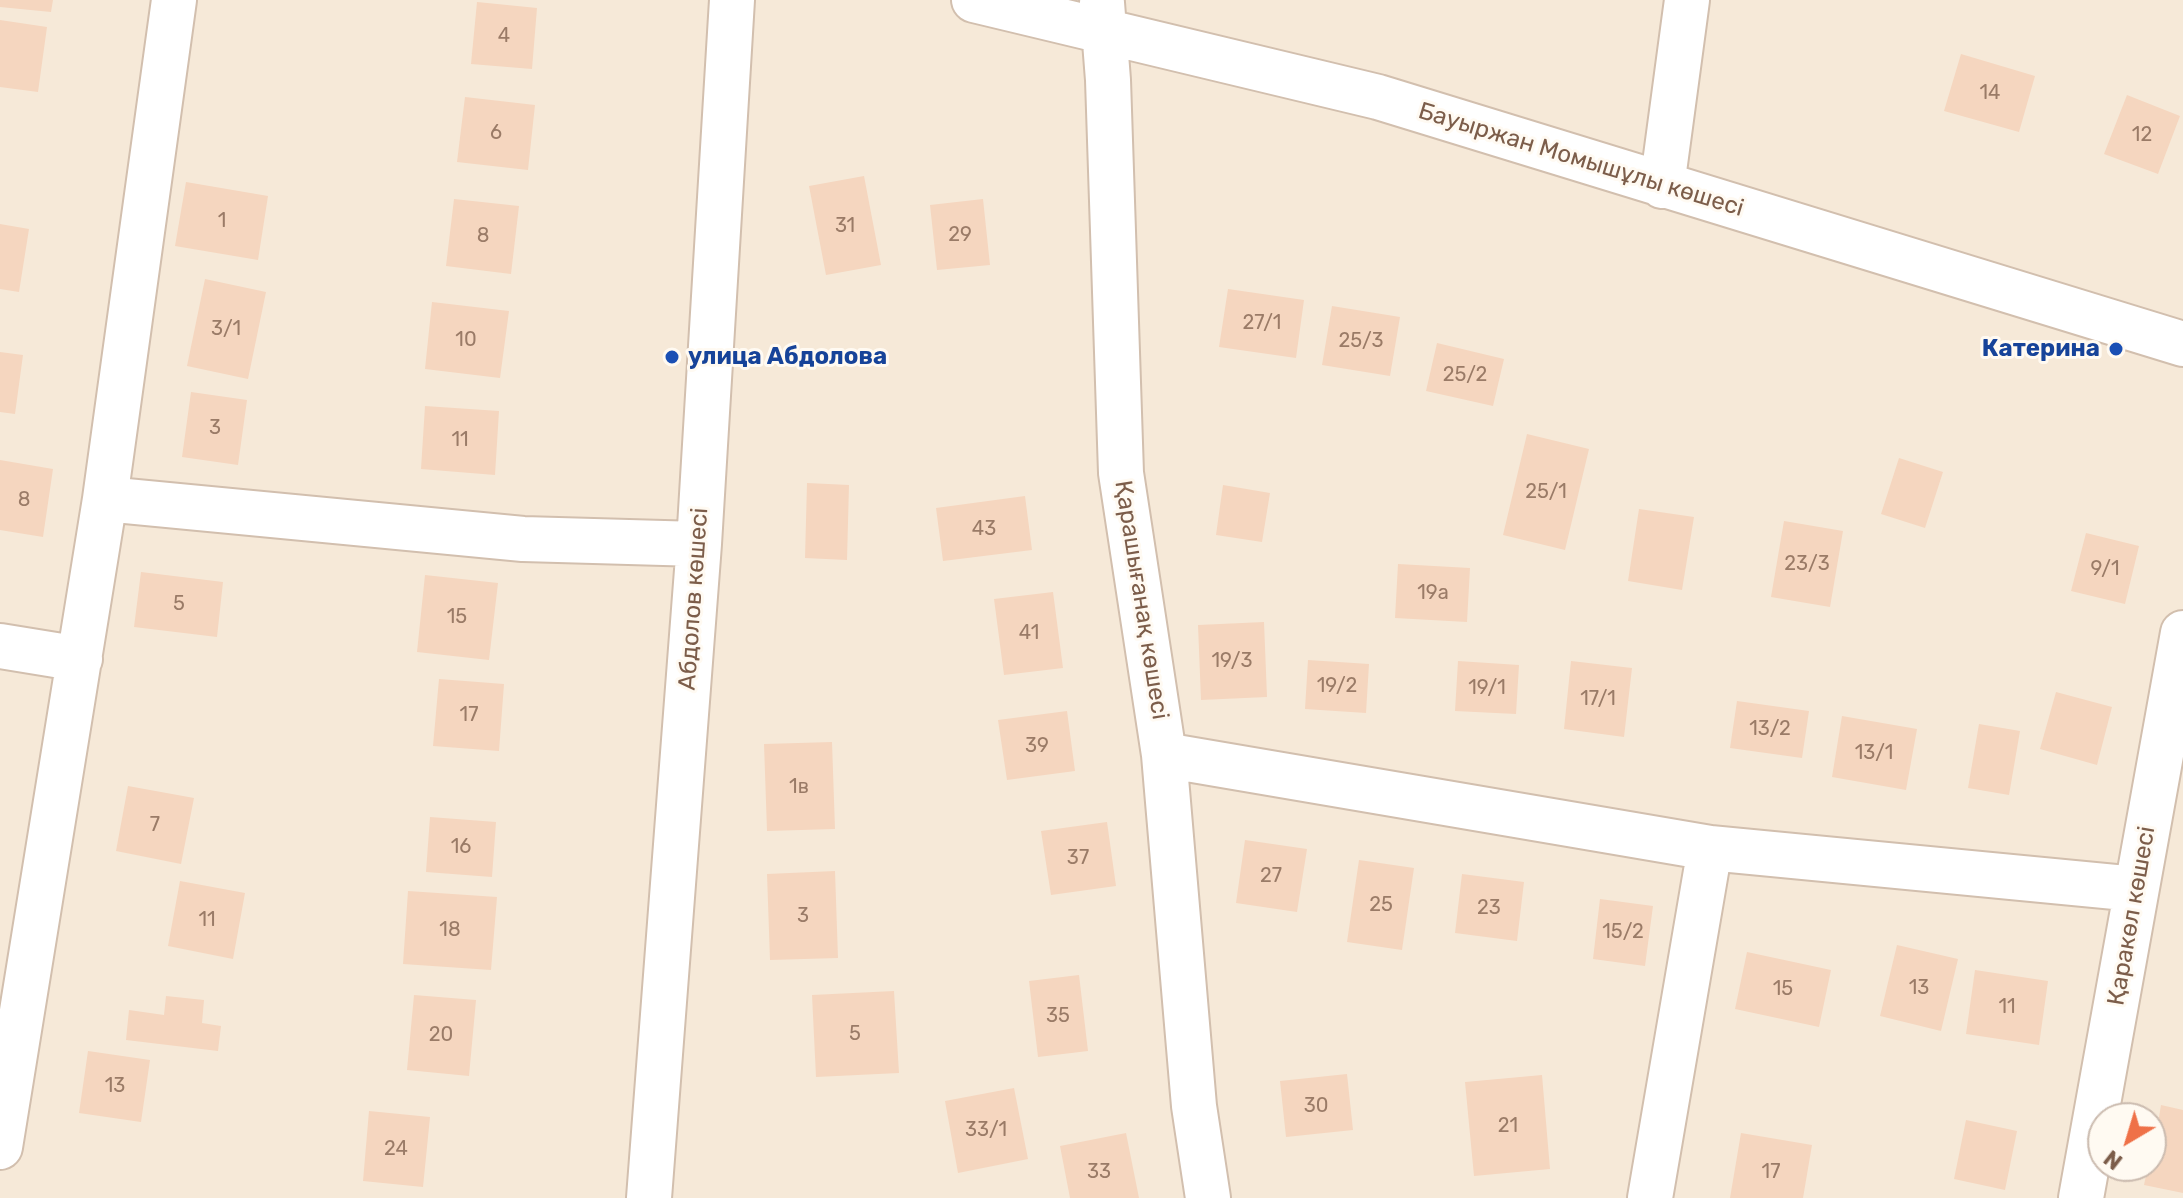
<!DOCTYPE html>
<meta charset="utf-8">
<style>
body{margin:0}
#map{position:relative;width:2183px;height:1198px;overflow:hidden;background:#fef7ea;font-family:Rubik,sans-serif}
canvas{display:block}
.north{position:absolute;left:2087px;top:1102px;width:80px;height:80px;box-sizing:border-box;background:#fffaf2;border:2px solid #cbbbaf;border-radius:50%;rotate:218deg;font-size:22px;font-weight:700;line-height:32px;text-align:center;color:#7c5d4a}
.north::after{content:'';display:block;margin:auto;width:28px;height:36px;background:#ef7148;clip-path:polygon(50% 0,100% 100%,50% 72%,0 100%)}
</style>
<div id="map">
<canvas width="2183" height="1198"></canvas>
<div class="north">N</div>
</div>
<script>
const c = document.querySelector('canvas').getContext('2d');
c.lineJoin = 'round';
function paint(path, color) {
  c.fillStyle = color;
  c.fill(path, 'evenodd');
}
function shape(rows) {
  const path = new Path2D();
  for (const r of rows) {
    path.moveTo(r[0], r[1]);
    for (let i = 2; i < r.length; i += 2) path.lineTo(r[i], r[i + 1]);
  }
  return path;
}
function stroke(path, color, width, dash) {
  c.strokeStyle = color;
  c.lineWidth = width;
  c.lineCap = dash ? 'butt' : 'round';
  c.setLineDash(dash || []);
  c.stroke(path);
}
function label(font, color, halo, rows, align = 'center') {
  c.font = font + ' Rubik,sans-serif';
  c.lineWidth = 6;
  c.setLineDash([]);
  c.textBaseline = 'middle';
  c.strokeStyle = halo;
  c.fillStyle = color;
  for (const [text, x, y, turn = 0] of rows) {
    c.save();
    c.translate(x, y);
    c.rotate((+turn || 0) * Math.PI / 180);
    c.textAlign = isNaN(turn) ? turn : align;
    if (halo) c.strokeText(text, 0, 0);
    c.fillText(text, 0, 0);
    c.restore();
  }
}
paint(shape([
 [0,0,2183,0,2183,1198,0,1198],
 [2103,1118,2151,1118,2151,1166,2103,1166]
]), '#f6e9d8');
paint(shape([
 [0,0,53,0,51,12,0,7],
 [477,2,537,8,532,69,471,64],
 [0,20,47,27,38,92,0,87],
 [1961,54,2035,76,2019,132,1944,111],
 [2127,95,2180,116,2158,174,2104,154],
 [465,97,535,105,528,170,457,162],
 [864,176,881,265,826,275,809,186],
 [186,182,268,196,258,260,175,246],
 [454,199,519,206,511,274,446,266],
 [983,199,990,265,937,270,930,205],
 [0,224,29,229,19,292,0,289],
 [205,279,266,292,248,379,187,366],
 [1228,289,1304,300,1296,358,1219,347],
 [432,302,509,311,500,378,425,369],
 [1332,306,1400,317,1390,376,1322,365],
 [1437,343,1504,359,1493,406,1426,391],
 [0,352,23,355,15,414,0,412],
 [191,392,247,400,238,465,182,457],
 [425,406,499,411,495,475,421,469],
 [1527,434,1589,449,1565,550,1503,535],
 [1899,458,1943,472,1925,528,1881,514],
 [0,460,53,469,43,537,0,530],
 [807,483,849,485,847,560,805,558],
 [1223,485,1270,493,1262,542,1216,535],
 [1025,496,1032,550,943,561,936,508],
 [1639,509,1694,517,1682,590,1628,581],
 [1784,521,1843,531,1830,607,1771,597],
 [2086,533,2139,546,2125,604,2071,591],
 [1398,564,1470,568,1467,622,1395,618],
 [141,572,223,582,217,637,134,627],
 [425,575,498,583,489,660,417,652],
 [1053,592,1063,668,1004,675,994,599],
 [1264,622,1267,697,1201,700,1198,625],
 [1308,660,1369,664,1366,713,1305,709],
 [1458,661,1519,665,1516,714,1455,711],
 [1571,661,1632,668,1624,737,1564,729],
 [439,679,504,684,499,751,433,746],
 [2056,692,2112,707,2097,765,2040,749],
 [1737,701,1809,711,1802,758,1730,748],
 [1067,711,1075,771,1007,780,998,720],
 [1842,716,1917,729,1906,790,1832,777],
 [1979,724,2020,731,2009,795,1968,788],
 [832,742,835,829,767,831,764,744],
 [128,786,194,798,181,864,116,851],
 [430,817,496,822,492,877,426,872],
 [1107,822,1116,886,1051,895,1041,831],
 [1245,840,1307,849,1297,912,1236,903],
 [1359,860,1414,868,1402,950,1347,942],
 [835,871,838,958,770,960,767,874],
 [1462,874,1524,882,1517,941,1455,933],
 [180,881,245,893,233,959,168,946],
 [408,891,497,897,491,970,403,964],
 [1600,899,1653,906,1645,966,1593,959],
 [1897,945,1958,959,1941,1031,1880,1016],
 [1747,952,1831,970,1819,1027,1735,1009],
 [1975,970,2048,981,2039,1045,1966,1034],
 [1079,975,1088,1051,1038,1057,1029,981],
 [894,991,899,1073,816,1077,812,995],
 [414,995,476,1000,469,1076,407,1070],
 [166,996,204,1000,202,1023,221,1026,218,1051,126,1040,129,1010,164,1015],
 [88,1051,150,1060,141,1122,79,1113],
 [1347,1074,1353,1130,1286,1137,1280,1081],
 [1542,1075,1550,1169,1474,1176,1465,1082],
 [1014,1088,1028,1159,958,1173,945,1101],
 [2161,1105,2183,1110,2183,1193,2144,1185,2148,1166,2151,1166],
 [369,1111,430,1117,423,1187,363,1181],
 [1966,1120,2017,1131,2005,1190,1954,1179],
 [1126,1133,1139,1198,1070,1198,1060,1146],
 [1741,1133,1812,1145,1803,1198,1730,1198]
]), '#f5d6bf');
const minor = shape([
 [974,0,1378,97,2183,344],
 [1102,3,1108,80,1121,473,1164,755,1194,1106,1208,1198],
 [1662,186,1687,0],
 [105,499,174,0],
 [0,646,80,659],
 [1164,755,1710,848,2136,889],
 [0,1147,105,499,523,539,699,544],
 [649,1198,699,544,732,0],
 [1650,1198,1710,848],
 [2081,1198,2183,633]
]);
stroke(minor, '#d2bfae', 48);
stroke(minor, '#fff', 44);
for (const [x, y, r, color] of [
 [2116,349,8,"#1a4fb4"],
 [672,357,8,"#1a4fb4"]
]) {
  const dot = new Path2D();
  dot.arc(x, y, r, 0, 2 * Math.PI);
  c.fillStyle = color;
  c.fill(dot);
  stroke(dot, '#fffaf2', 3);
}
label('20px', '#9a7b67', null, [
 ["4",504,36],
 ["14",1990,93],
 ["6",496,133],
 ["12",2142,135],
 ["1",222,221],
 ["31",845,226],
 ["29",960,235],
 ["8",483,236],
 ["27/1",1262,323],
 ["3/1",226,329],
 ["10",466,340],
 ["25/3",1361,341],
 ["25/2",1465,375],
 ["3",215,428],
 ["11",460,440],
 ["25/1",1546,492],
 ["8",24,500],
 ["43",984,529],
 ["23/3",1807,564],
 ["9/1",2105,569],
 ["19а",1433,593],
 ["5",179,604],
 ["15",457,617],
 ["41",1029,633],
 ["19/3",1232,661],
 ["19/2",1337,686],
 ["19/1",1487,688],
 ["17/1",1598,699],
 ["17",469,715],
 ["13/2",1770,729],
 ["39",1037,746],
 ["13/1",1874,753],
 ["1в",799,787],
 ["7",155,825],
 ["16",461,847],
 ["37",1078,858],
 ["27",1271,876],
 ["25",1381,905],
 ["23",1489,908],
 ["3",803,916],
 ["11",207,920],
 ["18",450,930],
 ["15/2",1623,932],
 ["13",1919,988],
 ["15",1783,989],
 ["11",2007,1007],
 ["35",1058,1016],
 ["5",855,1034],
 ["20",441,1035],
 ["13",115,1086],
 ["30",1316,1106],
 ["21",1508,1126],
 ["33/1",986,1130],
 ["24",396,1149],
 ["33",1099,1172],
 ["17",1771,1172]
]);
label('24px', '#7c5d4a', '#fffaf2', [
 ["Бауыржан Момышұлы көшесі",1581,160,17],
 ["Абдолов көшесі",694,599,-86],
 ["Қарашығанақ көшесі",1141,600,81],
 ["Қаракөл көшесі",2132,916,-80]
]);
label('bold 24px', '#164399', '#fffaf2', [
 ["Катерина",2100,349],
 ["улица Абдолова",688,357,"left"]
], 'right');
</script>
